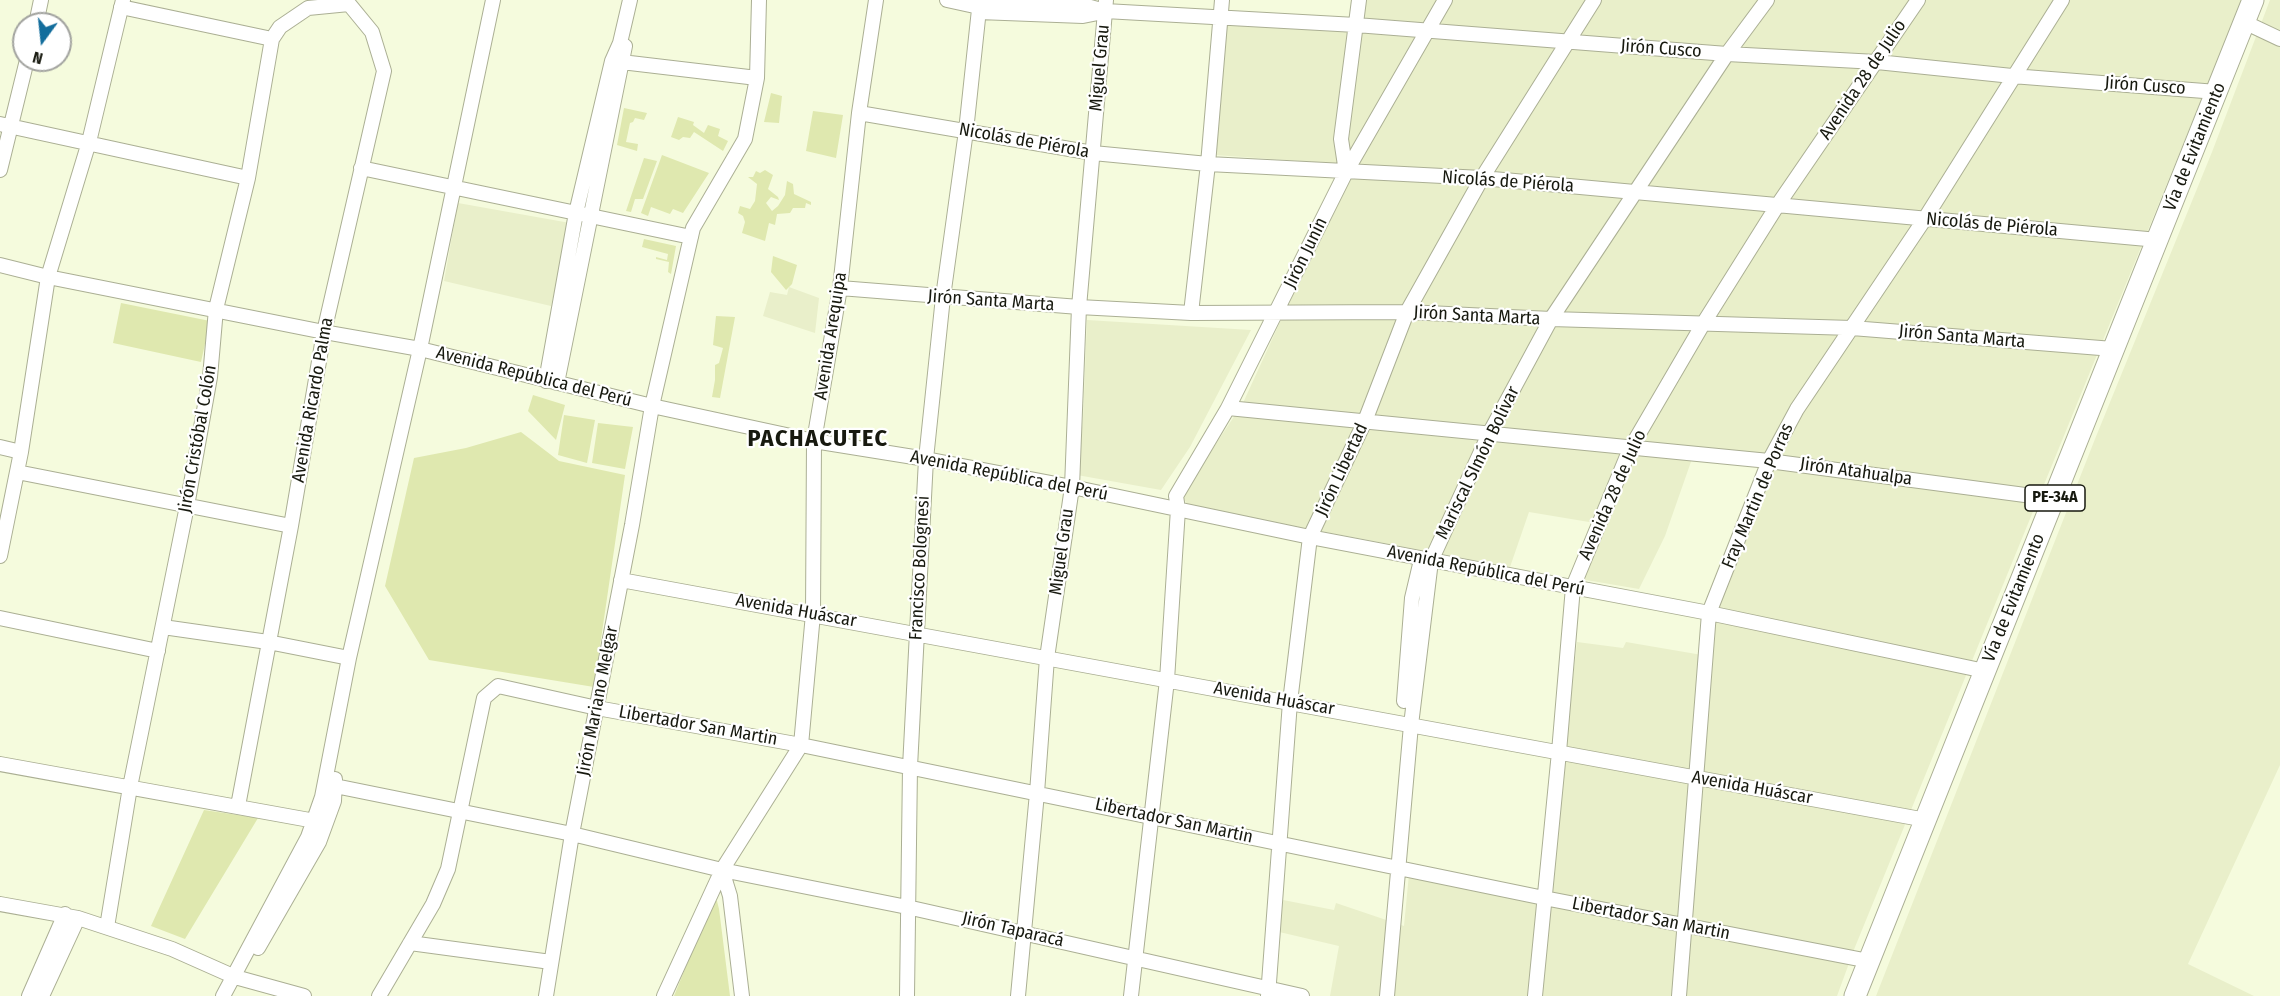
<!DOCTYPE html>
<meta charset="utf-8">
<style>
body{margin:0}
#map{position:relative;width:2280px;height:996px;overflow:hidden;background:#f5fbdd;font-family:"Fira Sans Condensed",sans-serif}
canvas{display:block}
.north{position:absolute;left:12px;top:12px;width:60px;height:60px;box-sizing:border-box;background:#fff;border:2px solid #a2a39f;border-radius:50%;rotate:195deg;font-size:16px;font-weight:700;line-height:24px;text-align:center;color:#17190f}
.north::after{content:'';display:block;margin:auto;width:21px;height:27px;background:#136d9c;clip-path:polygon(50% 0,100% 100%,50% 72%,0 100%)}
</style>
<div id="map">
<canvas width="2280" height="996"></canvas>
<div class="north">N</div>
</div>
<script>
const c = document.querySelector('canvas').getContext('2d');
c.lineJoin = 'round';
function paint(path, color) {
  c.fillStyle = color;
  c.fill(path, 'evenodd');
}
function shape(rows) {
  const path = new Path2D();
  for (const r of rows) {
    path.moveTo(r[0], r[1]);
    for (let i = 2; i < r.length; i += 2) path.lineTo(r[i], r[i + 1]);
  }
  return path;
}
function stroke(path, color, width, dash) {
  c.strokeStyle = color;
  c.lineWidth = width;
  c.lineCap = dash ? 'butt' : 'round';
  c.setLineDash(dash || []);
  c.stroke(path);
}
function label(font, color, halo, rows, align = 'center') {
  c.font = font + ' "Fira Sans Condensed",sans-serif';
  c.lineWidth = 4.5;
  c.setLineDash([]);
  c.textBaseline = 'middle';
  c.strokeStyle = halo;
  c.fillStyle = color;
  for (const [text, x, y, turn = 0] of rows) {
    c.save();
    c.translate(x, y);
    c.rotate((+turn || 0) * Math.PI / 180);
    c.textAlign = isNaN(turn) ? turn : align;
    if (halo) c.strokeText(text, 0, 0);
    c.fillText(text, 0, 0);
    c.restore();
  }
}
paint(shape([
 [1363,0,2242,0,1855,947,1837,996,1330,996,1339,946,1275,931,1278,899,1334,910,1336,903,1404,926,1409,874,1548,901,1577,642,1623,648,1626,642,1702,655,1766,464,1693,456,1665,536,1639,589,1574,578,1595,523,1529,512,1510,567,1188,506,1182,495,1243,403,1291,298,1358,165,1215,155,1226,20,1360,21],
 [2270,0,2280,0,2280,765,2188,964,2254,996,1876,996,2095,439,2212,152],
 [458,203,570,223,551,306,444,281],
 [789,287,819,298,815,333,763,316,770,292,787,295],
 [1087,320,1251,330,1190,447,1161,490,1077,475,1083,418]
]), '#e9efca');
paint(shape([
 [771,93,782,96,779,123,764,122],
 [624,108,647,113,644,120,635,118,633,122,630,123,626,142,638,144,637,151,617,145],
 [813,111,843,115,836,158,806,151],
 [678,117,694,122,693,125,704,133,708,125,720,129,718,136,728,141,723,151,694,132,690,138,683,137,679,140,671,137],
 [662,155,709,173,683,213,673,209,670,214,651,207,648,216,641,213],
 [644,158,657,161,643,199,635,199,631,212,626,211],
 [765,170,773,175,768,189,778,197,779,200,771,197,766,203,772,211,778,206,785,195,787,181,793,184,794,194,811,202,811,205,806,203,805,208,793,208,790,213,777,214,775,225,769,223,765,241,742,233,745,222,743,216,738,213,740,206,750,209,755,201,757,184,748,177,753,177,756,171,760,173],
 [644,239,676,246,671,274,668,272,669,262,656,259,656,257,667,260,668,254,642,247],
 [773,256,797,265,792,284,786,290,771,272],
 [121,303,210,321,201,362,113,343],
 [716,316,735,317,720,398,712,397,715,380,715,365,719,363,723,348,713,345],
 [533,395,565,405,556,440,528,411],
 [564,415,595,420,587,463,558,455],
 [598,423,633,427,625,469,592,463],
 [521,432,559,461,625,475,594,687,429,660,385,586,414,458,466,448],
 [204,810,258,818,185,939,151,926],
 [713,900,717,901,719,909,730,996,674,996]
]), '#dfe8af');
const minor = shape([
 [947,0,979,7],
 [980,2,1083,5,1105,11,1356,25,1727,54,1877,62,2012,76,2217,92],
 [121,7,272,39],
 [979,12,1083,16,1103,12],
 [2244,22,2280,39],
 [36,24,41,0],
 [613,61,757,78],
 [859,113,1093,153,1208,164,1482,178,2158,240],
 [0,124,248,178],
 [361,168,691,237],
 [0,170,27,60],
 [1346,172,1341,139,1359,0],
 [0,265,48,277,324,332,420,349,652,406,814,441,926,459,1072,487,1310,537,1709,613,1985,671],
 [840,288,1079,307,1191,313,1407,312,1551,319,1852,328,2113,349],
 [1191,313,1208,164,1222,0],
 [546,381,576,213,612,61,620,43,630,0],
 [557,383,625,46],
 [1228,408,1769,461,2055,499],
 [0,447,21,452],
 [17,472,291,526],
 [0,556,21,452,48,277,89,142,123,0],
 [621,580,1926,820],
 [0,618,158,651],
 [163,627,268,642,349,658],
 [1404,701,1412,598,1421,560],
 [0,764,315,821],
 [335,786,572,834,722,870,907,907,1302,996],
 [238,806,291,526,324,332,384,71,372,32,349,4],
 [722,870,730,896,742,996],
 [0,904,78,918,172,949,235,977,304,996],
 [107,927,130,787,187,506,210,377,216,309,248,178,272,39,280,27,308,8,349,4],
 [410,943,551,962],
 [258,948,319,842,334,801,335,779],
 [29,996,65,914],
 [42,996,78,918],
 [223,996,308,837,322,797,349,658,420,349,493,0],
 [379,996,433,904,448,869,484,698,498,686,597,708,801,745,1544,898,1869,961],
 [546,996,572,834,632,525,652,406,693,228,745,139,757,78,759,0],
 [664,996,722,870,801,745,813,614,814,441,840,288,859,113,876,0],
 [907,996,910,767,926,459,943,297,966,131,980,0],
 [1018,996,1037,793,1047,658,1072,487,1079,307,1106,0],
 [1131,996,1167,680,1178,509,1176,496,1228,408,1346,172,1445,0],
 [1268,996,1290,702,1310,537,1365,421,1407,312,1482,178,1594,0],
 [1387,996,1411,725,1431,561,1489,434,1551,319,1727,54,1767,0],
 [1535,996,1559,752,1573,587,1630,449,1703,324,1777,206,1918,0],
 [1679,996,1709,613,1769,461,1797,409,1924,220,2062,0]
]);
const highway = shape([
 [1855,996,2253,0]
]);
stroke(minor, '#abaf94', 16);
stroke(highway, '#abaf94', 23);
stroke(minor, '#fff', 14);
stroke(highway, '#fff', 21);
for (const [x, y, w] of [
 [2055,498,60]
]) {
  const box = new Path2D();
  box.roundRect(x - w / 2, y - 13, w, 26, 4.5);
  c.fillStyle = '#fff';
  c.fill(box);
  stroke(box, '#17190f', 1.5);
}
label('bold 16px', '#17190f', null, [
 ["PE-34A",2055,498]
]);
label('18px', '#17190f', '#fff', [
 ["Jirón Cusco",1661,49,4],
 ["Miguel Grau",1100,68,-85],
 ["Avenida 28 de Julio",1863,80,-56],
 ["Jirón Cusco",2145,86,4],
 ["Nicolás de Piérola",1024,141,10],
 ["Vía de Evitamiento",2195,147,-68],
 ["Nicolás de Piérola",1508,182,4],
 ["Nicolás de Piérola",1992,225,5],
 ["Jirón Junín",1306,253,-64],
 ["Jirón Santa Marta",991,301,4],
 ["Jirón Santa Marta",1477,316,3],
 ["Avenida Arequipa",831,336,-81],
 ["Jirón Santa Marta",1962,337,5],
 ["Avenida República del Perú",534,377,14],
 ["Avenida Ricardo Palma",313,400,-80],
 ["Jirón Cristóbal Colón",198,439,-80],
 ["Mariscal SImón Bolívar",1478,463,-64],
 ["Jirón Libertad",1342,470,-65],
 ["Jirón Atahualpa",1856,472,8],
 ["Avenida República del Perú",1009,476,11],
 ["Avenida 28 de Julio",1613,495,-66],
 ["Fray Martin de Porras",1758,496,-67],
 ["Miguel Grau",1062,552,-82],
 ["Francisco Bolognesi",920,568,-87],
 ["Avenida República del Perú",1486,571,11],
 ["Vía de Evitamiento",2014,598,-68],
 ["Avenida Huáscar",796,611,10],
 ["Avenida Huáscar",1274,699,10],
 ["Jirón Mariano Melgar",598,701,-79],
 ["Libertador San Martin",698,726,10],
 ["Avenida Huáscar",1752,788,10],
 ["Libertador San Martin",1174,821,12],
 ["Libertador San Martin",1651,919,11],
 ["Jirón Taparacá",1013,930,13]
]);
c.letterSpacing = '1.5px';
label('bold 24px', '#17190f', '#fff', [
 ["PACHACUTEC",818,439]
]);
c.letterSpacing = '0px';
</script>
